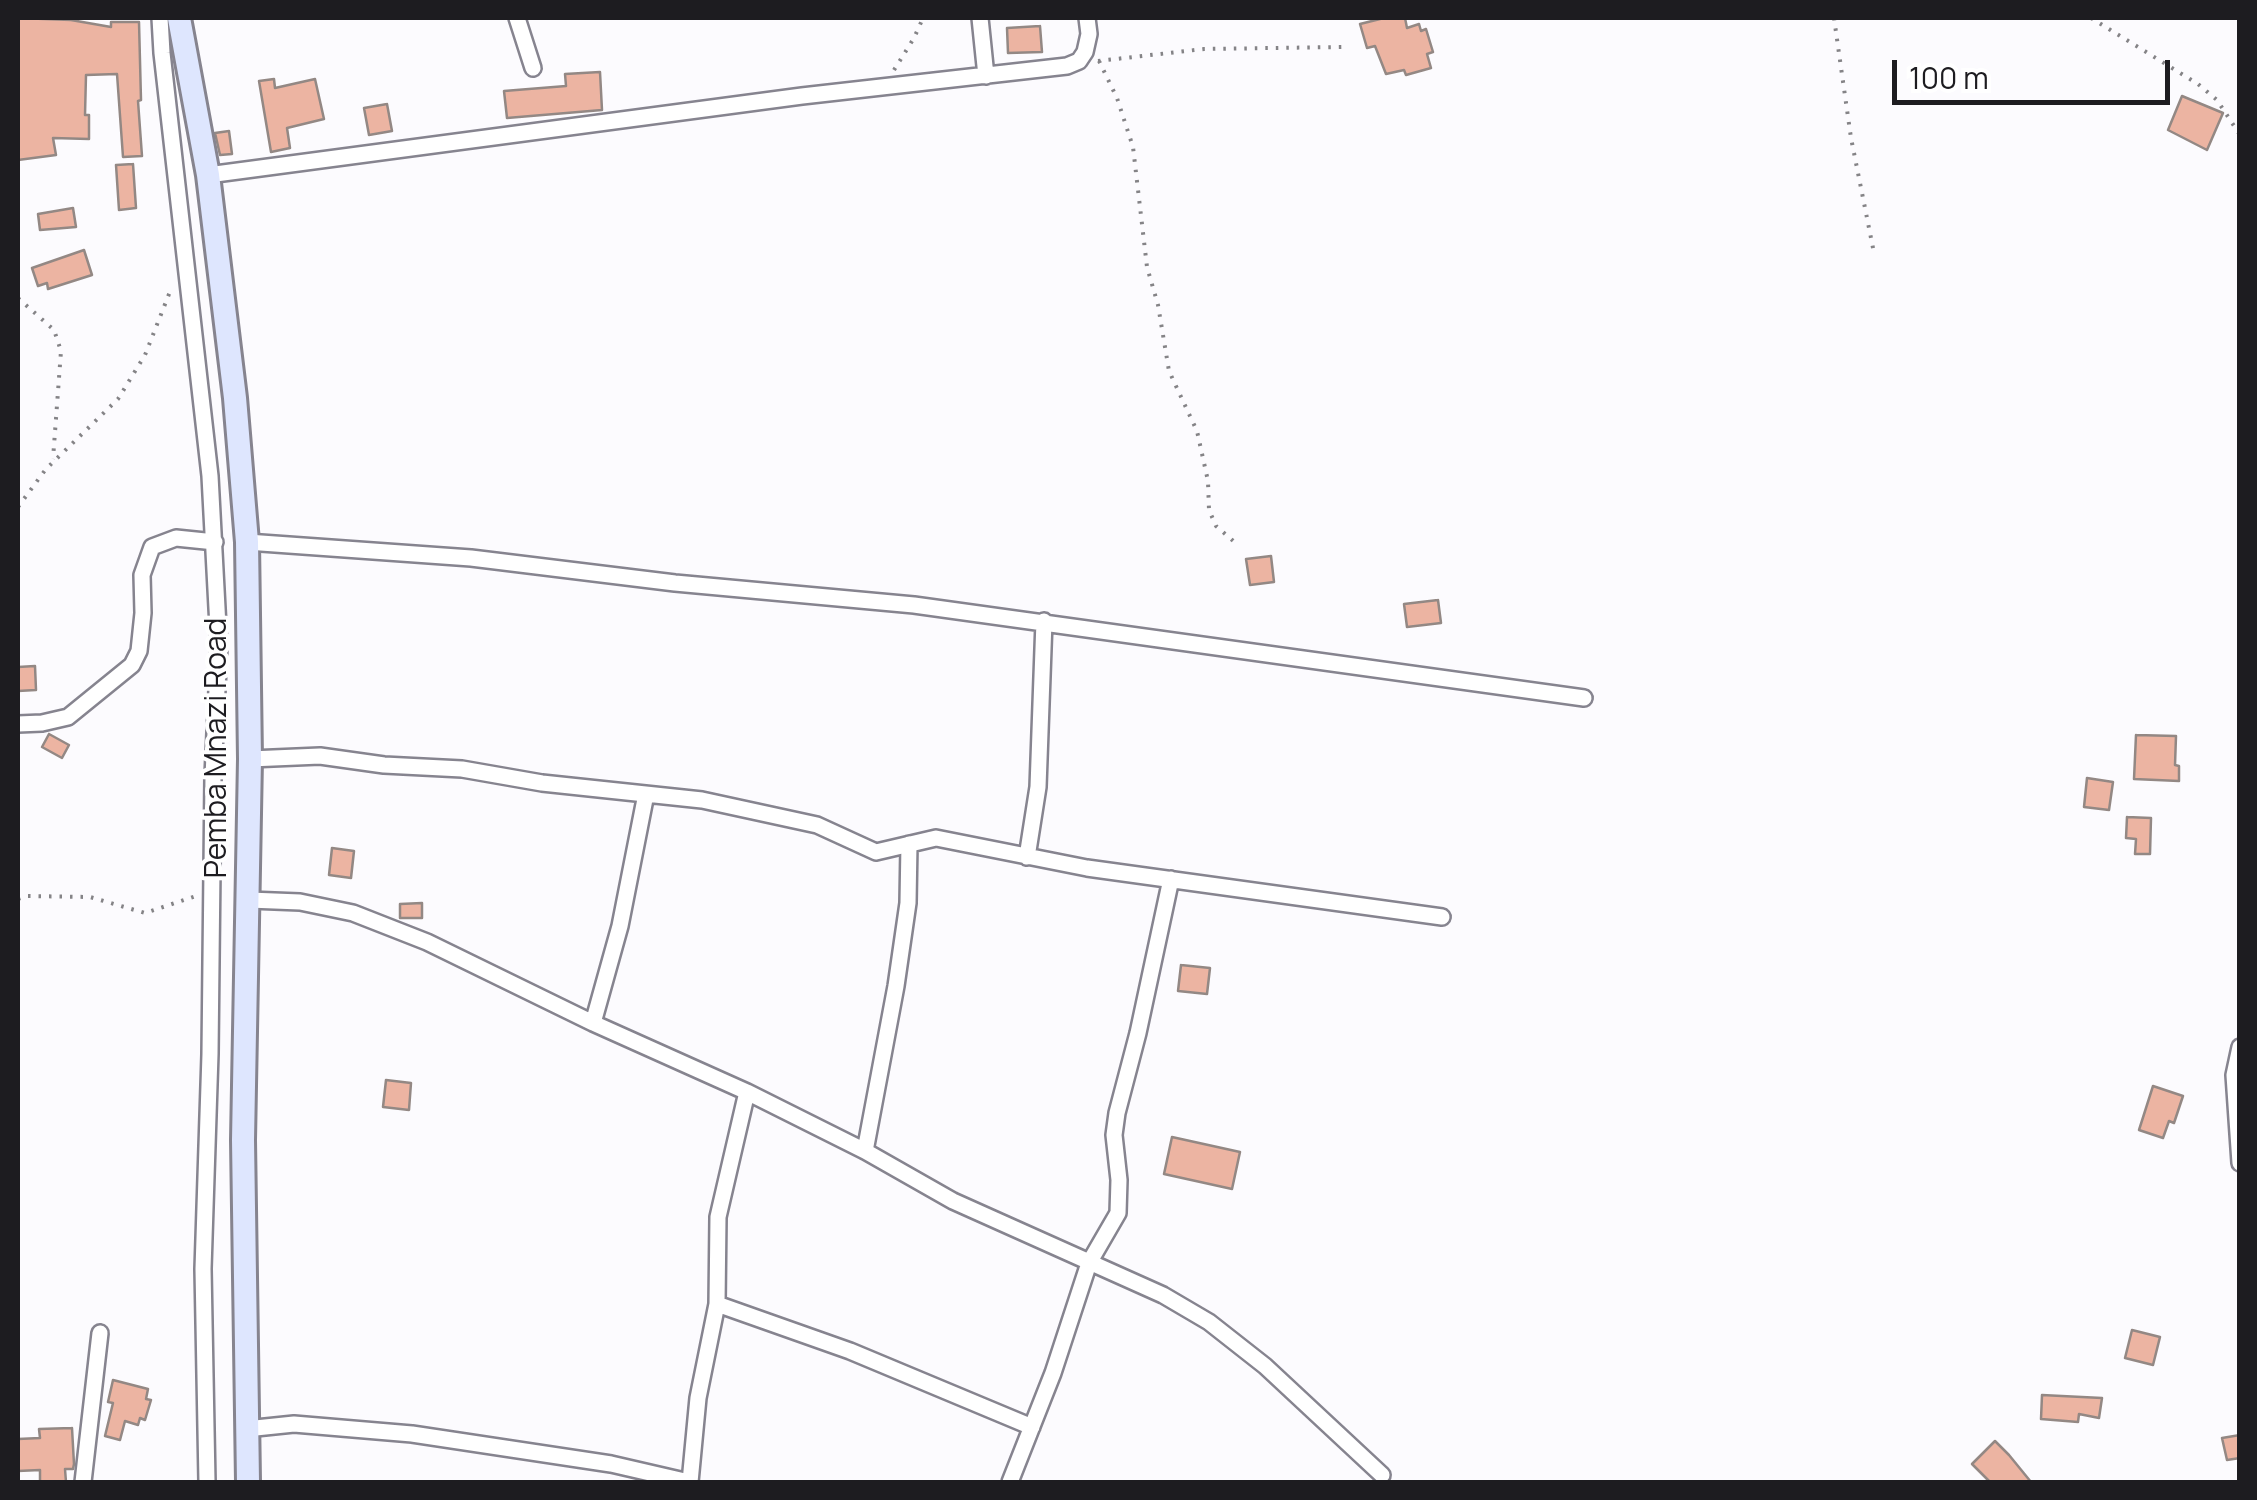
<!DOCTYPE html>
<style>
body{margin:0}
#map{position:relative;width:2257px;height:1500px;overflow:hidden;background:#fcfbfe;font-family:Manrope,sans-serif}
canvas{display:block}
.frame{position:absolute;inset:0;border:20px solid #1d1c20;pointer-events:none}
.scale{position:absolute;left:1892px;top:60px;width:278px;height:45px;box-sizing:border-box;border:5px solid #1d1c20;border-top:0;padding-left:12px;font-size:30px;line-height:35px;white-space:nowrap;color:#1d1c20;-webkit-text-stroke:8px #fff;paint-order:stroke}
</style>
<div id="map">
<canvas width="2257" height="1500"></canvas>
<div class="frame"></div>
<div class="scale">100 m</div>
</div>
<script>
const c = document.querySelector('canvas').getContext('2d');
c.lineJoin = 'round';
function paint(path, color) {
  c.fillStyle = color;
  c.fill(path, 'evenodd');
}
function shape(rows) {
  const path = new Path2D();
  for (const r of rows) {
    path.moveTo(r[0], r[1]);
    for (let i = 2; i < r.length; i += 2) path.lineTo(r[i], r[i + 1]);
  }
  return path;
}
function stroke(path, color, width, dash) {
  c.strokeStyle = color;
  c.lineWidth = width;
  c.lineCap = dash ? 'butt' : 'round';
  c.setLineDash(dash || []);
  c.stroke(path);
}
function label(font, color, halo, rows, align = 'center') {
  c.font = font + ' Manrope,sans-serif';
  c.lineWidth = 8;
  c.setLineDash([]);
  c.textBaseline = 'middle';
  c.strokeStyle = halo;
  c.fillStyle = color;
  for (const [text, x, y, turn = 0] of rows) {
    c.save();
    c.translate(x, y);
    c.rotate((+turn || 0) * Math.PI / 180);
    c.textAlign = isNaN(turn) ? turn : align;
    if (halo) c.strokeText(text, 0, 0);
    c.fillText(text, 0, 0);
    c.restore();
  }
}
const building = shape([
 [18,18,71,20,111,27,111,22,139,22,141,100,138,101,142,156,123,157,117,74,86,75,85,115,89,115,89,139,53,138,56,155,18,160,18,18],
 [1384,18,1405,18,1407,28,1419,24,1421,31,1426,29,1433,52,1427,54,1431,68,1406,75,1404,70,1386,74,1375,46,1367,48,1360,24,1384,18],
 [1040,26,1042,52,1008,53,1007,28,1040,26],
 [600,72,602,110,507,118,504,91,566,86,565,74,600,72],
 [274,79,275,88,315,79,324,119,287,128,290,148,271,152,259,81,274,79],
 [2182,96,2223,113,2207,150,2168,130,2182,96],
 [387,104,392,131,369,135,364,108,387,104],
 [229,131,232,154,220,155,215,133,229,131],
 [133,164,136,208,119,210,116,165,133,164],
 [73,208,76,227,40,230,38,214,73,208],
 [84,250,92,275,48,289,47,283,38,286,32,268,84,250],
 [1271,556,1274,582,1250,585,1246,559,1271,556],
 [1438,600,1441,623,1407,627,1404,604,1438,600],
 [35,666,36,690,18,691,18,667,35,666],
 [49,734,69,745,62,758,42,747,49,734],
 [2136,735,2176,736,2175,765,2179,766,2179,781,2134,779,2136,735],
 [2087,778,2113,782,2109,810,2084,807,2087,778],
 [2127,817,2151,818,2150,854,2135,854,2136,839,2126,838,2127,817],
 [332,848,354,851,351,878,329,875,332,848],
 [422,903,422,918,400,918,400,904,422,903],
 [1181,965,1210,968,1207,994,1178,991,1181,965],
 [386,1080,411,1083,409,1110,383,1107,386,1080],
 [2153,1086,2183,1096,2174,1123,2169,1121,2163,1138,2139,1130,2153,1086],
 [1172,1137,1240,1152,1232,1189,1164,1174,1172,1137],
 [2132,1330,2160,1337,2153,1365,2125,1358,2132,1330],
 [113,1380,148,1389,146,1399,151,1400,145,1420,140,1418,138,1425,125,1421,120,1440,105,1436,113,1403,108,1402,113,1380],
 [2042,1395,2102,1398,2099,1418,2079,1414,2078,1422,2041,1419,2042,1395],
 [72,1428,74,1464,73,1469,65,1469,66,1482,40,1482,40,1470,18,1471,18,1439,40,1438,39,1429,72,1428],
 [2240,1435,2240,1458,2227,1460,2222,1438,2240,1435],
 [1995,1441,2009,1455,2031,1482,1990,1482,1972,1464,1995,1441]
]);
paint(building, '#ecb4a2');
stroke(building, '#938884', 2.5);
const minor = shape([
 [160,18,162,53,210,476,219,646,213,776,210,1054,203,1269,207,1482],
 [517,18,533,68],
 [980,18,986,76],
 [208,175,802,96,1067,66,1079,61,1085,52,1089,34,1087,18],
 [247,542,471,558,675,583,914,605,1584,698],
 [18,724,42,723,68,717,132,665,139,651,143,613,142,575,152,547,176,538,215,542],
 [250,759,320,756,384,765,462,769,542,783,702,800,817,825,876,852,936,838,1087,868,1442,917],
 [1027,857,1038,787,1044,621],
 [249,900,300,902,353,913,427,942,593,1023,747,1092,865,1151,953,1201,1163,1295,1209,1322,1265,1366,1382,1475],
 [593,1023,620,926,646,794],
 [2240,1047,2234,1075,2240,1163],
 [865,1151,896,986,908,903,909,844],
 [717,1304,850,1351,1032,1427],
 [246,1429,294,1424,412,1434,611,1464,689,1482],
 [83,1482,100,1333],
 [690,1482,698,1398,717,1304,718,1217,747,1092],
 [1010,1482,1053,1373,1089,1263,1118,1213,1119,1180,1114,1135,1117,1113,1138,1033,1171,879]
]);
const secondary = shape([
 [179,18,208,175,235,398,247,542,250,759,243,1140,248,1482]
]);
stroke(minor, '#86848f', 20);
stroke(secondary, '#86848f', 28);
stroke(shape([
 [1834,18,1851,138,1874,253],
 [2091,18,2198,84,2217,100,2240,135],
 [1098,61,1204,49,1342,47],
 [1099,61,1117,98,1133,147,1147,267,1158,305,1169,371,1197,431,1208,481,1209,510,1216,526,1239,546],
 [894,70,914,38,923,18],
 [18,298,54,330,61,351,53,459],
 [18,507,46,469,118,399,145,355,171,289],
 [18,899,27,896,90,897,145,913,196,896]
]), '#848386', 4, [2.5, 8]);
stroke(minor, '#fff', 15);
stroke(secondary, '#dee6fe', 22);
label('30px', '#1d1c20', '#fff', [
 ["Pemba Mnazi Road",218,748,-90]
]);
</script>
